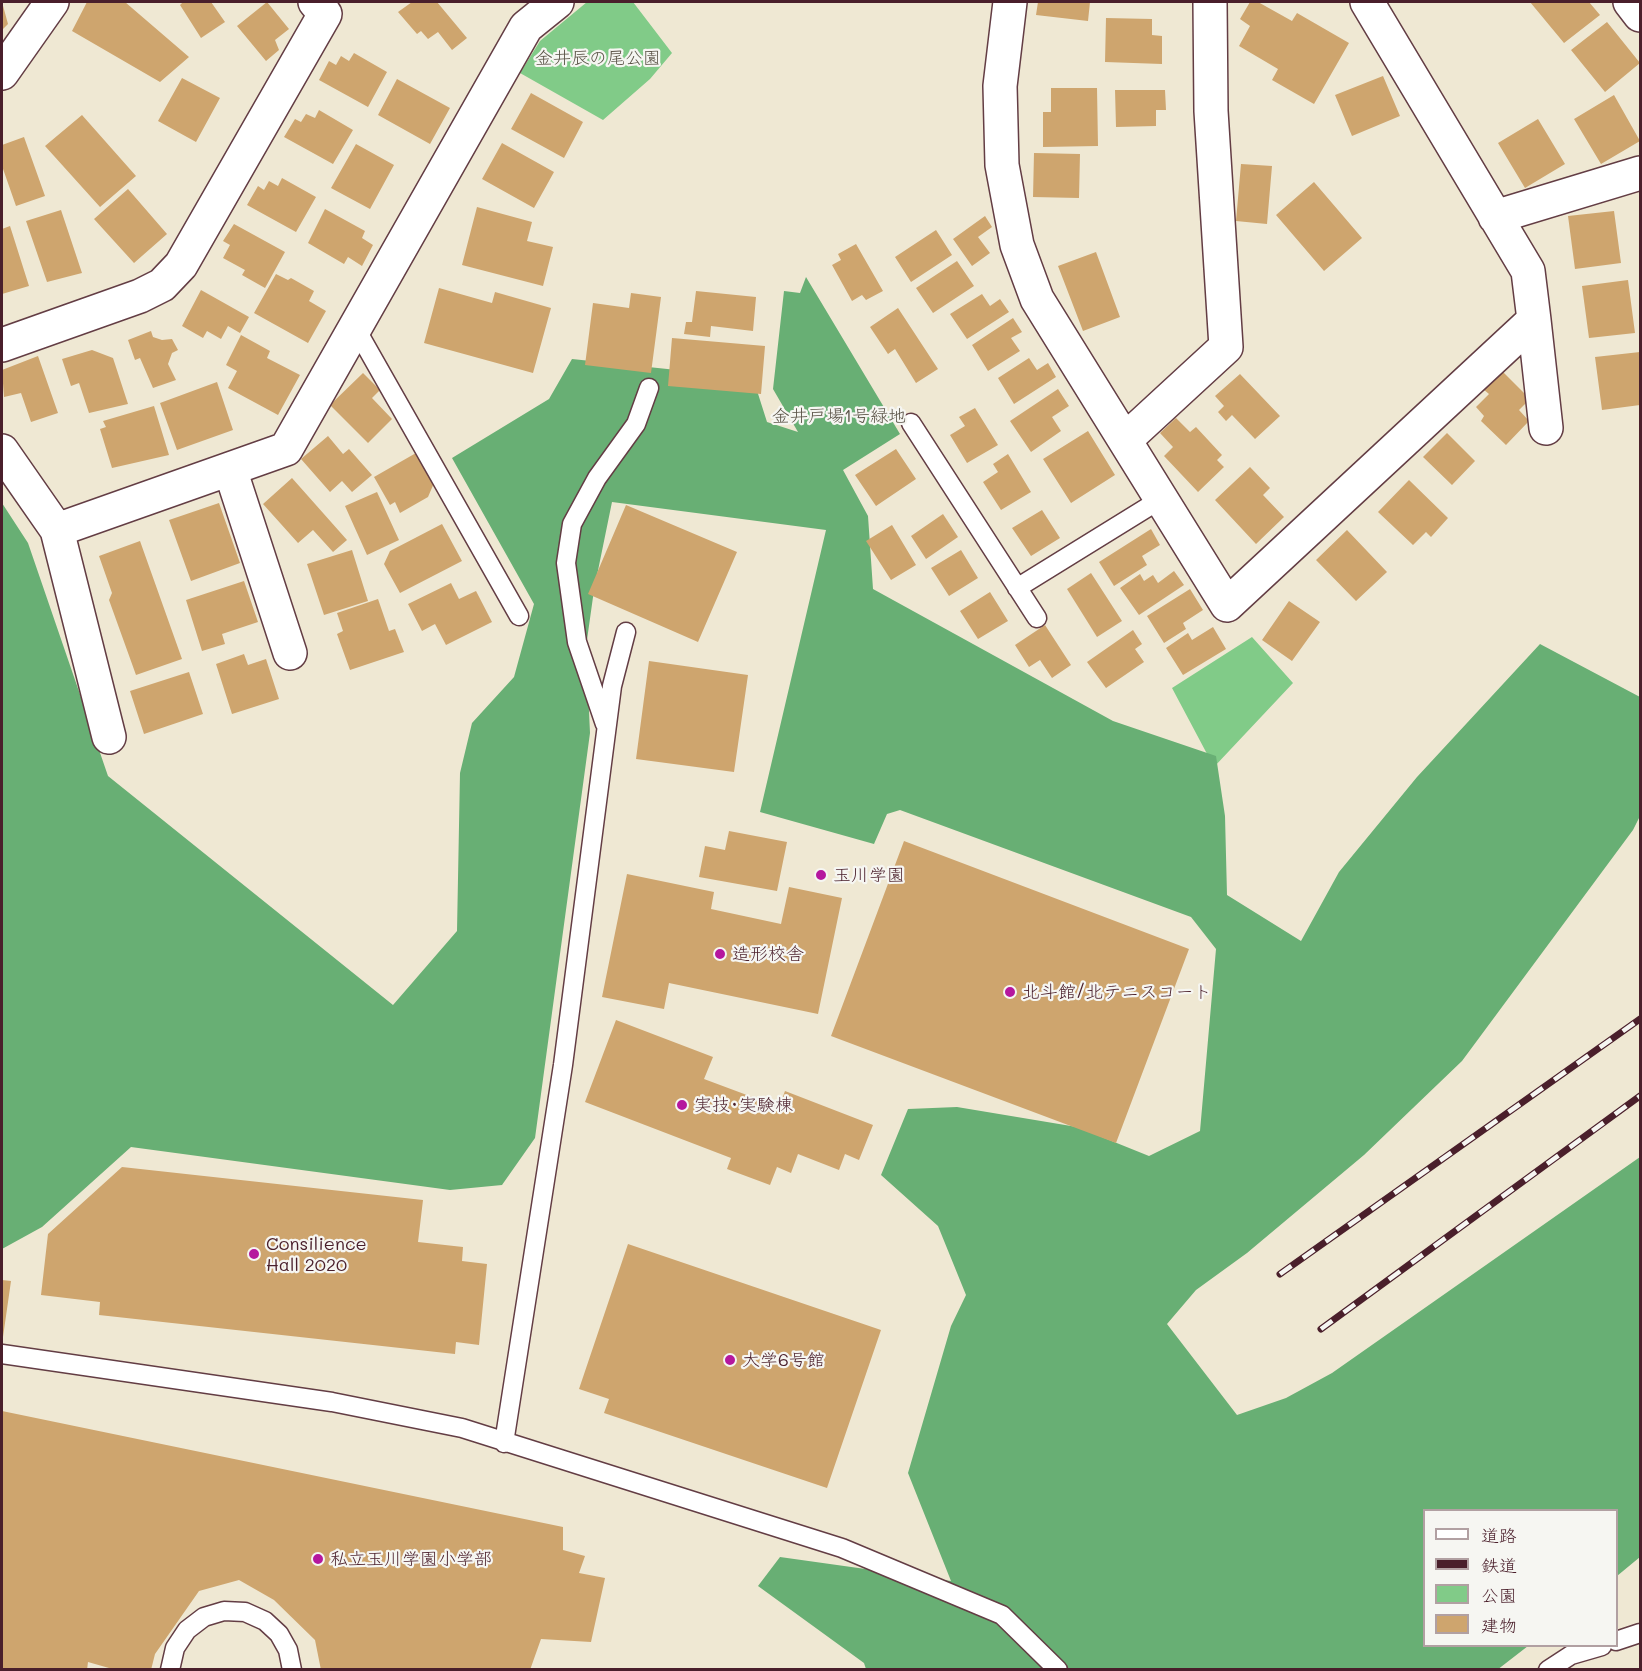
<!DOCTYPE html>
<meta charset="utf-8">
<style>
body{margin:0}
#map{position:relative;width:1642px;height:1671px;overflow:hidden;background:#efe8d3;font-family:Mali,"Klee One",sans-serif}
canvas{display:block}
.frame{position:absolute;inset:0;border:3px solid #4a1f2b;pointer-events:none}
.legend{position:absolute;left:1423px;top:1509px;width:195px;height:138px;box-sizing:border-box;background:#f6f6f2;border:2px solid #b1a0a2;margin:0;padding:8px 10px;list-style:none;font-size:18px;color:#4a1f2b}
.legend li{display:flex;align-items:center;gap:12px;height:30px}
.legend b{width:30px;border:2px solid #b1a0a2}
</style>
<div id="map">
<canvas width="1642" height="1671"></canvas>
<div class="frame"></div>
<ul class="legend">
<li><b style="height:8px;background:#fff"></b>道路</li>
<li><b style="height:8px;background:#4a1f2b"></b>鉄道</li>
<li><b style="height:16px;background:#81cb88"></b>公園</li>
<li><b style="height:16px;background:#cea56e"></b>建物</li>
</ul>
</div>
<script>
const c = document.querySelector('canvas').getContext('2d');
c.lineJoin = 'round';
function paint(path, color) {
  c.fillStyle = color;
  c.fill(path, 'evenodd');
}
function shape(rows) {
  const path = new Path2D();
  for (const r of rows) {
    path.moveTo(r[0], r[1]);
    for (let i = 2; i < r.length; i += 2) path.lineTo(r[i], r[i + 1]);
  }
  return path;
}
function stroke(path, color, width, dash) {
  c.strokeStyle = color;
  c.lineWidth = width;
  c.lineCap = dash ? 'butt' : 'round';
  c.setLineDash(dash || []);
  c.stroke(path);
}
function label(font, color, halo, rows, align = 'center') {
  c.font = font + ' Mali,"Klee One",sans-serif';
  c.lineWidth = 4.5;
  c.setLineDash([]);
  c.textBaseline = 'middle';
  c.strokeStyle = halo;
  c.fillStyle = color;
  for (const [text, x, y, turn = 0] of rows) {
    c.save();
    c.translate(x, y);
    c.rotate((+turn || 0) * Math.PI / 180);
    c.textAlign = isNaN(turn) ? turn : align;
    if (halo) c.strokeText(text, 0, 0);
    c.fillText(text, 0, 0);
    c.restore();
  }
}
paint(shape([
 [587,2,633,2,672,53,650,79,603,120,520,73,540,41],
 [1252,637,1293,683,1214,767,1172,688]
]), '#81cb88');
paint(shape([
 [806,277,900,434,843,470,868,516,873,589,1113,721,1216,756,1225,816,1227,895,1301,941,1339,872,1417,777,1540,644,1640,697,1640,816,1633,830,1462,1061,1364,1155,1247,1253,1196,1290,1167,1324,1237,1415,1286,1398,1332,1373,1640,1157,1640,1557,1617,1576,1616,1510,1424,1510,1424,1646,1528,1646,1497,1670,866,1669,864,1663,758,1586,780,1557,951,1581,908,1473,951,1326,966,1295,938,1226,881,1175,908,1109,957,1107,1077,1127,1149,1156,1200,1131,1216,949,1191,917,900,810,887,814,874,844,760,812,826,530,612,502,594,590,586,647,590,733,535,1138,502,1185,450,1190,131,1147,42,1227,2,1249,2,503,28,543,108,776,393,1005,457,931,460,773,472,723,514,677,534,604,452,458,549,399,572,359,753,378,767,422,798,432,773,389,784,291,800,293]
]), '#68af74');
paint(shape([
 [2,2,8,24,2,30],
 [87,2,125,2,189,57,160,82,72,31],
 [183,2,211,2,225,22,201,38,180,5],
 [267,2,289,29,275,40,279,50,266,61,237,26],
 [412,2,437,2,467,38,452,50,438,32,428,39,421,31,417,34,398,12],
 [1038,2,1090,2,1088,21,1036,15],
 [1250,2,1258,2,1292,21,1297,13,1349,43,1314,104,1272,80,1278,69,1239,46,1250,26,1240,19],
 [1530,2,1589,2,1600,15,1564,43],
 [1106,18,1152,19,1152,35,1162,36,1162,64,1105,62],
 [1607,22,1640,63,1605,92,1571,50],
 [354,53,387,72,368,107,319,80,329,61,336,65,341,56,349,61],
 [1383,76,1400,116,1352,136,1335,95],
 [182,78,220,98,196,142,158,121],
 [397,79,450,108,430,144,378,115],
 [1051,88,1097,88,1098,146,1043,147,1043,112,1051,112],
 [1115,90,1165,90,1166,110,1156,110,1156,126,1116,127],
 [531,93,583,122,564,158,511,129],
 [1614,95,1640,141,1601,164,1574,119],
 [319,110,353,130,333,164,284,137,295,119,301,122,306,114,315,118],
 [82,115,136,176,100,207,45,146],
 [1538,119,1565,164,1525,188,1498,143],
 [24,137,45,196,16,206,2,166,2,145],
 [502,143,554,172,534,208,482,179],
 [356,144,394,165,370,209,331,188],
 [1034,153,1080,154,1079,198,1033,197],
 [1241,164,1272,166,1267,224,1236,221],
 [282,178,316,197,296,232,247,205,258,186,264,190,269,181,278,186],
 [1314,182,1362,238,1324,271,1276,215],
 [128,189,167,234,134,263,94,219],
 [477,207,532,222,527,241,553,247,543,286,462,265],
 [325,209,365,231,362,238,373,245,362,266,348,257,344,264,308,243],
 [61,210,82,273,47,282,26,221],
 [1614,211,1621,263,1575,269,1568,216],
 [985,216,992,227,978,237,990,253,972,266,953,239],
 [234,224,285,252,265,288,242,275,245,270,223,258,230,245,223,241],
 [10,226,29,286,2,294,2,229],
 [936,230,952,255,911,282,895,257],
 [856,244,883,291,866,300,862,295,852,301,832,265,841,260,838,254],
 [1096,252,1120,317,1083,331,1058,266],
 [957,261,974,286,933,313,916,288],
 [276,274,288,280,291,278,314,291,309,301,326,311,308,343,254,313],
 [1628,280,1635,333,1589,338,1582,286],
 [439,288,492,303,495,292,551,308,533,373,424,343],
 [201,290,249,317,240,333,228,326,221,339,207,331,203,338,182,326],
 [696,291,756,297,753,331,711,326,710,337,684,334,686,322,692,322],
 [631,293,661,297,651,373,585,365,593,303,629,308],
 [982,294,990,306,1000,299,1009,312,967,339,950,314],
 [898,308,938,369,916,383,895,349,888,354,870,327],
 [1013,318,1022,332,1011,338,1020,351,988,371,972,345],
 [151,331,153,337,162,340,172,339,178,350,172,353,168,364,176,380,153,388,140,358,135,360,128,340],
 [241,335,270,351,267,358,300,375,278,415,228,388,237,371,226,365],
 [672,338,765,346,761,394,668,386],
 [92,350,113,358,128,404,89,413,79,383,71,386,62,359],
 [1640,352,1640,405,1602,410,1595,357],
 [38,356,58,413,31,422,21,393,4,397,2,370],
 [1029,358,1037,370,1048,363,1056,377,1014,404,998,378],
 [1501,370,1530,399,1519,410,1529,421,1506,445,1481,421,1484,416,1476,407,1489,394,1483,389],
 [363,373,380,390,372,398,392,419,368,443,330,405],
 [1240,374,1280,416,1255,439,1232,415,1226,421,1218,412,1224,406,1215,396],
 [217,382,233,430,177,450,160,403],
 [1058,389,1069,406,1052,417,1061,431,1031,452,1010,421],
 [154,406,169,455,112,468,100,429,106,427,103,421],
 [975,408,998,445,967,463,950,435,965,426,959,417],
 [1176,418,1190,432,1196,427,1222,455,1217,460,1224,467,1198,492,1164,456,1173,447,1160,433],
 [1088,431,1115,475,1071,503,1043,459],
 [1447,433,1475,461,1452,485,1423,457],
 [328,436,343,454,349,449,372,475,352,492,342,481,330,492,301,459],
 [896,449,916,479,876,506,855,475],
 [416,453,434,483,428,497,400,513,395,502,390,505,374,477],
 [1008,454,1031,492,1001,510,983,482,998,472,993,464],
 [1250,467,1270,488,1263,495,1284,517,1256,544,1215,500],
 [292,478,347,540,333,552,313,530,298,543,263,504],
 [1409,480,1448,518,1431,537,1426,532,1413,545,1378,512],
 [377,492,399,540,367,555,345,506],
 [219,503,240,563,191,581,169,520],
 [626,505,737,552,698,642,588,594],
 [1042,510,1060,538,1031,556,1012,528],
 [943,514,958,537,926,559,911,536],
 [442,524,462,561,400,593,384,564,390,551],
 [892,525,916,565,891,580,866,541],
 [1151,529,1160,545,1142,556,1147,565,1114,586,1099,562],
 [1347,530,1387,572,1356,601,1316,560],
 [140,541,182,659,136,675,109,600,112,593,99,556],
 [352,550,368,601,324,615,307,564],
 [961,550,978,578,949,596,931,568],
 [1174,571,1184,585,1139,615,1120,588,1140,574,1144,581,1153,575,1158,583],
 [1091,573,1122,621,1097,637,1067,589],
 [244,581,258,622,222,634,225,644,202,651,186,600],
 [451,583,459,599,476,591,492,622,446,645,435,624,422,631,408,604],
 [1190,589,1203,610,1183,623,1186,629,1164,643,1147,616],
 [990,592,1008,621,978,639,960,611],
 [378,599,389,631,395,629,404,652,350,670,337,634,343,631,337,613],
 [1289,601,1320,622,1292,661,1262,640],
 [1045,625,1071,665,1052,678,1040,660,1029,667,1015,645],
 [1213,627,1226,649,1183,675,1166,648,1188,633,1192,640],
 [1133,630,1142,644,1135,649,1144,662,1106,688,1087,662],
 [244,654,248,665,266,659,279,699,232,714,216,664],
 [649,661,748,675,734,772,636,759],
 [189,672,203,714,144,734,130,691],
 [729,831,787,842,777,891,699,877,705,846,725,850],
 [904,841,1189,949,1116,1143,831,1036],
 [627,874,714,892,711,909,781,924,789,887,842,898,818,1014,669,983,664,1009,602,997],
 [616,1020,713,1057,704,1079,779,1107,785,1091,873,1125,859,1160,845,1154,839,1170,798,1154,791,1173,777,1167,770,1185,727,1169,731,1158,585,1102],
 [122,1167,423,1200,418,1242,463,1247,462,1261,487,1264,479,1345,456,1342,455,1354,99,1315,100,1302,41,1295,48,1234],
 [628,1244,881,1330,827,1488,604,1413,609,1399,579,1389],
 [2,1280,11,1281,3,1337,2,1337],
 [2,1411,563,1527,563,1550,585,1556,579,1573,605,1578,591,1642,541,1639,530,1670,321,1670,315,1640,274,1600,239,1580,199,1591,155,1654,151,1670,116,1670,88,1662,87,1670,3,1670]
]), '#cea56e');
const lane = shape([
 [355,327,519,616],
 [911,423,1037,618],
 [1017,588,1161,499],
 [605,724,577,642,566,563,572,524,597,478,636,424,649,388],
 [2,1354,332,1402,462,1428,842,1548,1002,1615,1058,1670],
 [504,1443,563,1065,612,686,626,632],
 [1616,1641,1640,1633],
 [170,1670,175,1648,187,1630,204,1617,224,1611,245,1612,265,1621,279,1634,288,1650,292,1670],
 [1548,1670,1571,1655,1602,1646]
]);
const street = shape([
 [1010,2,1000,86,1002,165,1017,245,1037,299,1227,605,1534,320,1528,271,1367,2],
 [1630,2,1640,15],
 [2,73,52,2],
 [1495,217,1640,173],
 [1534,320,1546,428],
 [2,345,140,296,162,285,181,265,325,14,315,2],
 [1125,440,1226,347,1211,111,1210,2],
 [2,451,57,530,109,737],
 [230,469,290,653],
 [57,530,286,449,526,27,557,2]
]);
stroke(lane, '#633d44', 21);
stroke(street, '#633d44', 36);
stroke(lane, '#fff', 18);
stroke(street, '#fff', 33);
const rail = shape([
 [1280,1274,1640,1019],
 [1321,1329,1640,1096]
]);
stroke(rail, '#4a1f2b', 7);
stroke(rail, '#f6f6f2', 4.5, [14]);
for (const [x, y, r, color] of [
 [821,875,6,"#b5179e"],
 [720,954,6,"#b5179e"],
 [1010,992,6,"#b5179e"],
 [682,1105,6,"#b5179e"],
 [254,1254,6,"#b5179e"],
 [730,1360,6,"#b5179e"],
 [318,1559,6,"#b5179e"]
]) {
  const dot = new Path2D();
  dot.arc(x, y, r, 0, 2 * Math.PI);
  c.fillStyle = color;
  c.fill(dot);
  stroke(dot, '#f6f6f2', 2);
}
label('18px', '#5a5347', '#f6f6f2', [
 ["金井辰の尾公園",598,58],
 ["金井戸場1号緑地",839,416]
]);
label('18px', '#4a1f2b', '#f6f6f2', [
 ["玉川学園",833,875],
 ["造形校舎",732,954],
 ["北斗館/北テニスコート",1022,992],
 ["実技･実験棟",694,1105],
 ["Consilience",266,1244],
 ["Hall 2020",266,1265],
 ["大学6号館",742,1360],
 ["私立玉川学園小学部",330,1559]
], 'left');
</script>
